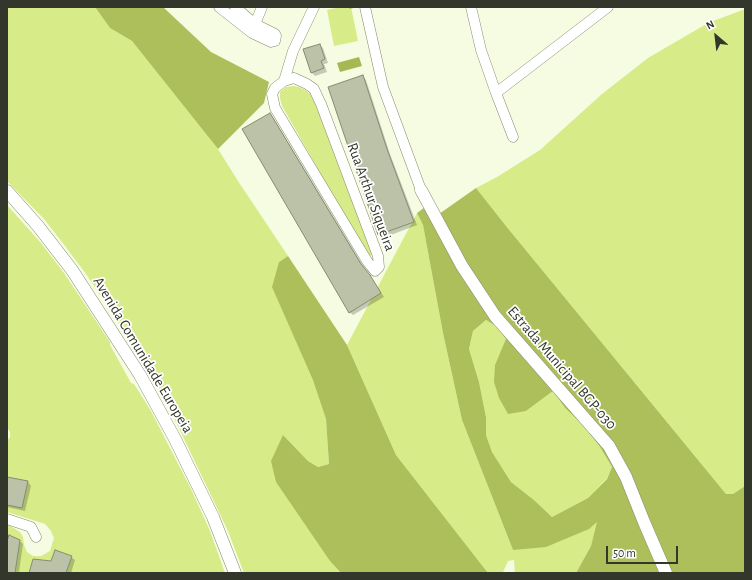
<!DOCTYPE html>
<style>
body{margin:0}
#map{position:relative;width:752px;height:580px;overflow:hidden;background:#f5fce1;font-family:"Alegreya Sans",sans-serif}
canvas{display:block}
.frame{position:absolute;inset:0;border:8px solid #33362b;pointer-events:none}
.north{position:absolute;left:696px;top:16px;width:40px;height:40px;-webkit-text-stroke:3px #fff;paint-order:stroke;rotate:332deg;font-size:11px;font-weight:700;line-height:16px;text-align:center;color:#33362b}
.north::after{content:'';display:block;margin:auto;width:14px;height:18px;background:#33362b;clip-path:polygon(50% 0,100% 100%,50% 72%,0 100%)}
.scale{position:absolute;left:606px;top:546px;width:72px;height:18px;box-sizing:border-box;border:2px solid #33362b;border-top:0;padding-left:5px;font-size:12px;line-height:14px;white-space:nowrap;color:#33362b;-webkit-text-stroke:3px #fff;paint-order:stroke}
</style>
<div id="map">
<canvas width="752" height="580"></canvas>
<div class="frame"></div>
<div class="north">N</div>
<div class="scale">50 m</div>
</div>
<script>
const c = document.querySelector('canvas').getContext('2d');
c.lineJoin = 'round';
function paint(path, color) {
  c.fillStyle = color;
  c.fill(path, 'evenodd');
}
function shape(rows) {
  const path = new Path2D();
  for (const r of rows) {
    path.moveTo(r[0], r[1]);
    for (let i = 2; i < r.length; i += 2) path.lineTo(r[i], r[i + 1]);
  }
  return path;
}
function stroke(path, color, width, dash) {
  c.strokeStyle = color;
  c.lineWidth = width;
  c.lineCap = dash ? 'butt' : 'round';
  c.setLineDash(dash || []);
  c.stroke(path);
}
function label(font, color, halo, rows, align = 'center') {
  c.font = font + ' "Alegreya Sans",sans-serif';
  c.lineWidth = 3.5;
  c.setLineDash([]);
  c.textBaseline = 'middle';
  c.strokeStyle = halo;
  c.fillStyle = color;
  for (const [text, x, y, turn = 0] of rows) {
    c.save();
    c.translate(x, y);
    c.rotate((+turn || 0) * Math.PI / 180);
    c.textAlign = isNaN(turn) ? turn : align;
    if (halo) c.strokeText(text, 0, 0);
    c.fillText(text, 0, 0);
    c.restore();
  }
}
paint(shape([
 [7,7,95,7,110,28,132,41,218,149,238,181,288,256,279,262,326,419,329,464,318,467,308,461,283,435,330,561,341,573,244,573,228,531,165,399,151,374,151,371,128,335,125,333,86,274,65,246,44,219,7,181],
 [340,7,351,7,358,41,334,46,327,10],
 [745,9,745,486,733,494,726,494,506,226,476,188,497,177,540,150,602,94,648,58,708,23],
 [293,86,299,87,305,90,312,95,372,254,371,256,367,255,282,106,280,98,280,92,286,87],
 [7,205,41,243,64,273,110,342,110,345,131,383,134,384,151,411,191,489,210,531,225,573,7,573,7,524,20,532,23,537,24,545,27,552,33,556,41,556,50,551,54,538,51,531,45,524,7,512,7,441,10,437,10,432,7,427],
 [417,213,423,225,443,333,462,420,513,550,598,521,591,546,576,573,515,573,514,560,508,561,503,572,488,573,396,455,347,345],
 [486,320,496,326,506,339,526,411,553,391,565,408,584,426,600,447,612,467,607,478,588,498,552,517,534,500,511,482,492,452,486,435,486,417,479,382,469,349,473,331]
]), '#d7eb88');
paint(shape([
 [95,7,163,7,211,52,269,82,264,103,218,149,132,41,110,28],
 [476,188,506,226,726,494,733,494,745,486,745,573,576,573,591,546,597,522,589,529,546,547,513,550,462,420,443,333,423,225,417,213,432,202,439,214],
 [486,320,496,326,506,339,495,365,494,382,499,398,508,414,526,411,553,391,565,408,584,426,600,447,612,467,607,479,588,498,552,517,534,500,511,482,492,452,486,435,486,417,479,382,469,349,473,331],
 [288,256,347,345,396,455,488,573,341,573,330,561,276,482,271,461,283,435,308,461,318,467,329,464,326,419,313,380,272,287,279,262]
]), '#acbf5a');
paint(shape([
 [359,57,362,66,340,72,337,63]
]), '#a5b853');
paint(shape([
 [348,7,354,7,354,8,350,9],
 [320,45,323,48,328,63,324,64,327,72,315,76,311,72],
 [363,76,366,80,390,154,417,225,383,238,379,234],
 [270,114,273,117,365,269,373,280,384,297,353,315,349,312],
 [7,478,28,482,31,486,25,511,7,507],
 [7,535,19,540,23,544,19,572,22,573,7,573],
 [71,557,75,560,71,573,30,573,52,562]
]), '#0003');
const building = shape([
 [320,44,325,59,321,61,324,68,311,73,303,49,320,44],
 [363,75,387,149,414,222,378,235,328,87,363,75],
 [270,113,361,264,370,275,381,293,349,313,242,129,270,113],
 [7,477,28,481,22,508,7,505,7,477],
 [9,535,20,540,15,573,7,573,7,541,9,535],
 [55,550,72,556,66,573,29,573,33,559,51,561,55,550]
]);
paint(building, '#bbc2a8');
stroke(building, '#868c74', 1);
const minor = shape([
 [219,7,252,33,271,42,275,41,276,36,275,34,255,24,235,7],
 [365,7,383,87,421,190],
 [471,7,481,50,496,93,513,137],
 [253,29,262,7],
 [294,78,307,84,314,89,321,104,378,256,379,267,375,271,367,261,275,108,272,94,275,88,284,81,294,78],
 [284,81,293,51,314,7],
 [496,93,608,7],
 [7,519,31,527,36,537]
]);
const tertiary = shape([
 [421,190,462,266,495,316,609,446,626,477,644,522,666,573],
 [7,191,38,226,72,270,140,375,175,439,213,517,235,573]
]);
stroke(minor, '#858a72', 11);
stroke(tertiary, '#858a72', 13);
stroke(minor, '#fff', 10);
stroke(tertiary, '#fff', 12);
label('15px', '#33362b', '#fff', [
 ["Rua Arthur Siqueira",371,197,70],
 ["Avenida Comunidade Europeia",143,355,59],
 ["Estrada Municipal BGP-030",562,368,49]
]);
</script>
